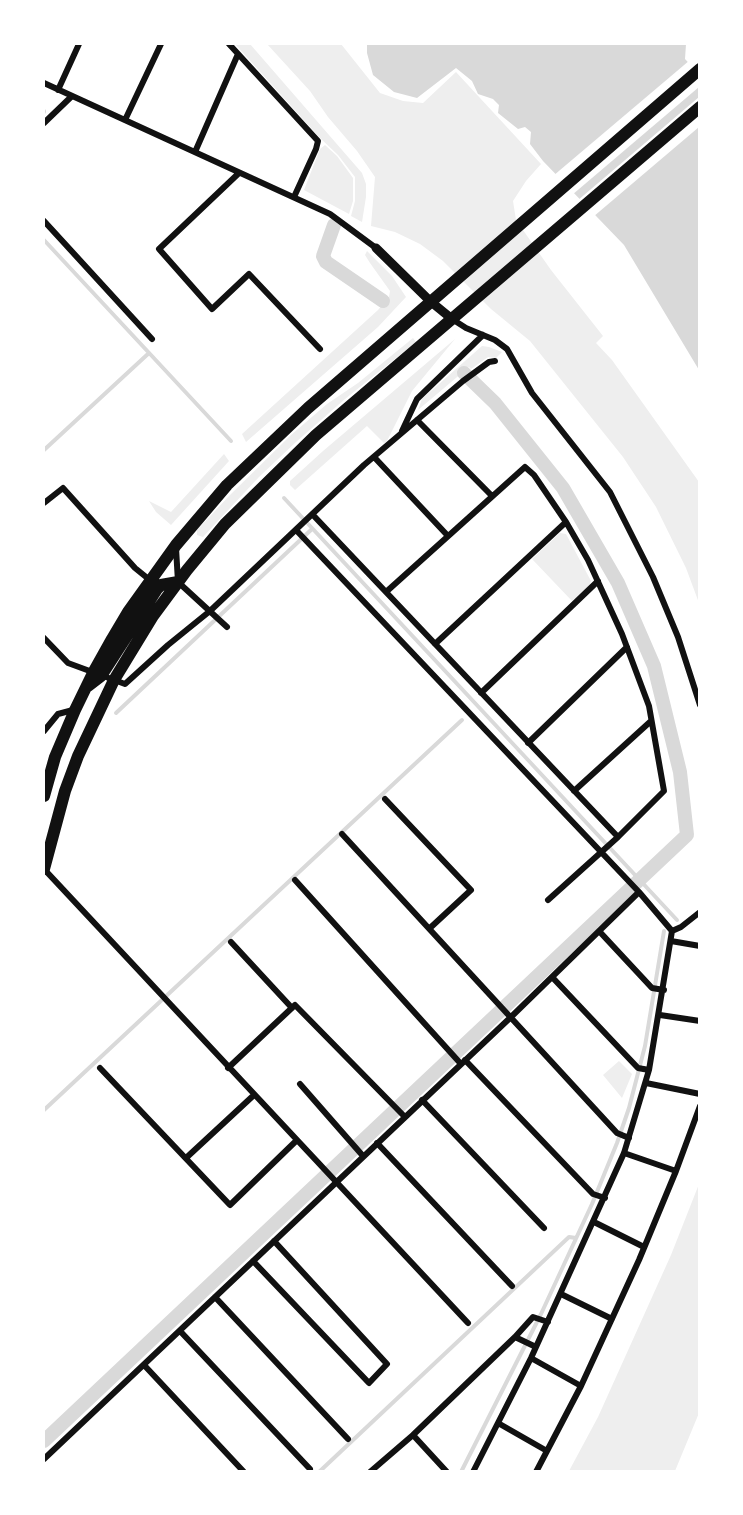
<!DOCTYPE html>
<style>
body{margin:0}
#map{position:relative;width:743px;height:1515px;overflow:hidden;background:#fff;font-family:"Golos Text",sans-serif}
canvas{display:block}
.frame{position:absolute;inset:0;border:45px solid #fff;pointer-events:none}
</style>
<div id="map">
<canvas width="743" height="1515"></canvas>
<div class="frame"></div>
</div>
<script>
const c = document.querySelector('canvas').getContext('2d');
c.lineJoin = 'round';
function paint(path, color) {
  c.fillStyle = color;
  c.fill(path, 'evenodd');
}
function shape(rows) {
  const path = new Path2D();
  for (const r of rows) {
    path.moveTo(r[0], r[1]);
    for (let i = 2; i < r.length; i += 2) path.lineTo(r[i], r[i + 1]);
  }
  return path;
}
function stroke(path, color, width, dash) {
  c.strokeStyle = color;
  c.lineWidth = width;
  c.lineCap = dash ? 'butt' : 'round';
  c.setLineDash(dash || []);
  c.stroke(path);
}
paint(shape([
 [235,44,250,44,362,173,366,184,366,197,362,222,351,216,355,201,355,177,338,155,319,137],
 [267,44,341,44,380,93,403,101,423,103,456,72,541,164,526,181,513,201,516,220,551,270,603,336,596,343,612,360,699,482,699,603,686,568,656,507,623,457,530,341,491,309,443,261,420,244,395,232,371,226,375,177,357,151,328,117,310,91],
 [325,145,337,156,353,178,353,201,349,214,304,190,320,149],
 [367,251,392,276,406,297,378,327,246,442,242,434,378,310,389,297,390,291,370,263,365,255],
 [413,338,416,342,345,399,296,442,259,477,203,537,197,535,197,530,230,495,291,435,327,404,358,383],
 [455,339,412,391,387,441,384,443,367,426,295,490,290,485,290,481,323,451],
 [482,346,489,347,502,352,496,358,488,357,471,369,469,367,418,410,422,399],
 [224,454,229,461,171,525,156,512,149,501,171,512],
 [560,533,566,534,591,581,588,588,572,601,532,559],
 [619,1061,632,1074,622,1098,603,1075],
 [699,1184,699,1413,675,1471,569,1471,598,1417,671,1255]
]), '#eee');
paint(shape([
 [367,44,686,44,685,59,700,75,699,370,624,245,543,161,530,144,531,132,525,127,518,129,498,113,499,105,493,99,478,94,472,81,456,68,417,98,394,92,373,75,367,53]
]), '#d9d9d9');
paint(shape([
 [690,60,700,70,699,87,572,195,553,176],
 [699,97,699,127,593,217,577,201]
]), '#fff');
stroke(shape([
 [44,111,44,112],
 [44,240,231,441],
 [44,450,149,353],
 [284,498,677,920],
 [116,713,312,529],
 [44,1110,462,720],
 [319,1472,569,1237,576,1238],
 [461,1472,541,1314,592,1204,617,1143,629,1108,645,1046,664,931]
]), '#d9d9d9', 4);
stroke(shape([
 [334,225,323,256,326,262,383,301],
 [44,1441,687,835,680,772,654,666,618,583,563,488,495,403,464,373]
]), '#d9d9d9', 14);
stroke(shape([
 [229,44,318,141,316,149,294,197],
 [44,83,330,214,376,248],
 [58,90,79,44],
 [125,120,161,44],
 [44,123,72,96],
 [195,152,238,54],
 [239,173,159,249,212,309,249,274,320,349],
 [44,221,152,339],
 [452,319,466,328,495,340,507,349,532,393,610,492,653,577,678,637,700,705],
 [417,420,492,496],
 [402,431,417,399,483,335],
 [375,458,448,536],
 [44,503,63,488,135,568,151,581],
 [313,515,618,837,664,791,649,706,622,634,588,560,566,522,534,475,525,467,386,592],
 [296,530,639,892,672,931],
 [176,548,178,582,227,627],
 [44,638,68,663,125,684,168,645,210,611,364,465,463,381,489,362,495,361],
 [435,644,566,522],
 [481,693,598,581],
 [44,731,58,714,73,710],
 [528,743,627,647],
 [574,791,651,721],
 [385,799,471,890,430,928],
 [342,834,617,1133,629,1138],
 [44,869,468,1323],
 [295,880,461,1064],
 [548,900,618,837],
 [599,931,652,988,664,990],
 [671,941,700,946],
 [231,942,292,1008],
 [552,977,638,1068,649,1070],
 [660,1015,700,1021],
 [465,1060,593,1194,605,1198],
 [100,1068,230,1205,296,1141],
 [228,1068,295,1005,405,1117],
 [646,1083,700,1094],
 [300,1084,363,1156],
 [422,1100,544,1228],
 [377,1143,512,1286],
 [624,1153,676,1171],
 [186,1158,254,1095],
 [594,1222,644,1247],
 [253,1261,369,1383,387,1364,274,1241],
 [561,1294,612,1319],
 [215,1297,348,1439],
 [180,1331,310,1469],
 [515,1337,536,1347],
 [531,1358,581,1386],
 [144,1365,244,1472],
 [498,1423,547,1451],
 [413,1435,447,1472],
 [44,1459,511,1017,639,892],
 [370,1472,413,1435,515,1337,533,1317,548,1322],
 [473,1472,531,1358,624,1153,649,1070,672,931,681,927,700,912],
 [536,1472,581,1386,639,1260,676,1171,700,1106]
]), '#111', 6);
stroke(shape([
 [376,248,430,301,452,319]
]), '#111', 9);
stroke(shape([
 [88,686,101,676,157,589,161,585,178,582],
 [44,796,55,757,75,710,93,673,112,639,128,612,176,545,227,485,308,408,700,69],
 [44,869,65,791,78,756,114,680,153,616,187,570,225,524,316,435,700,107]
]), '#111', 12);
</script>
